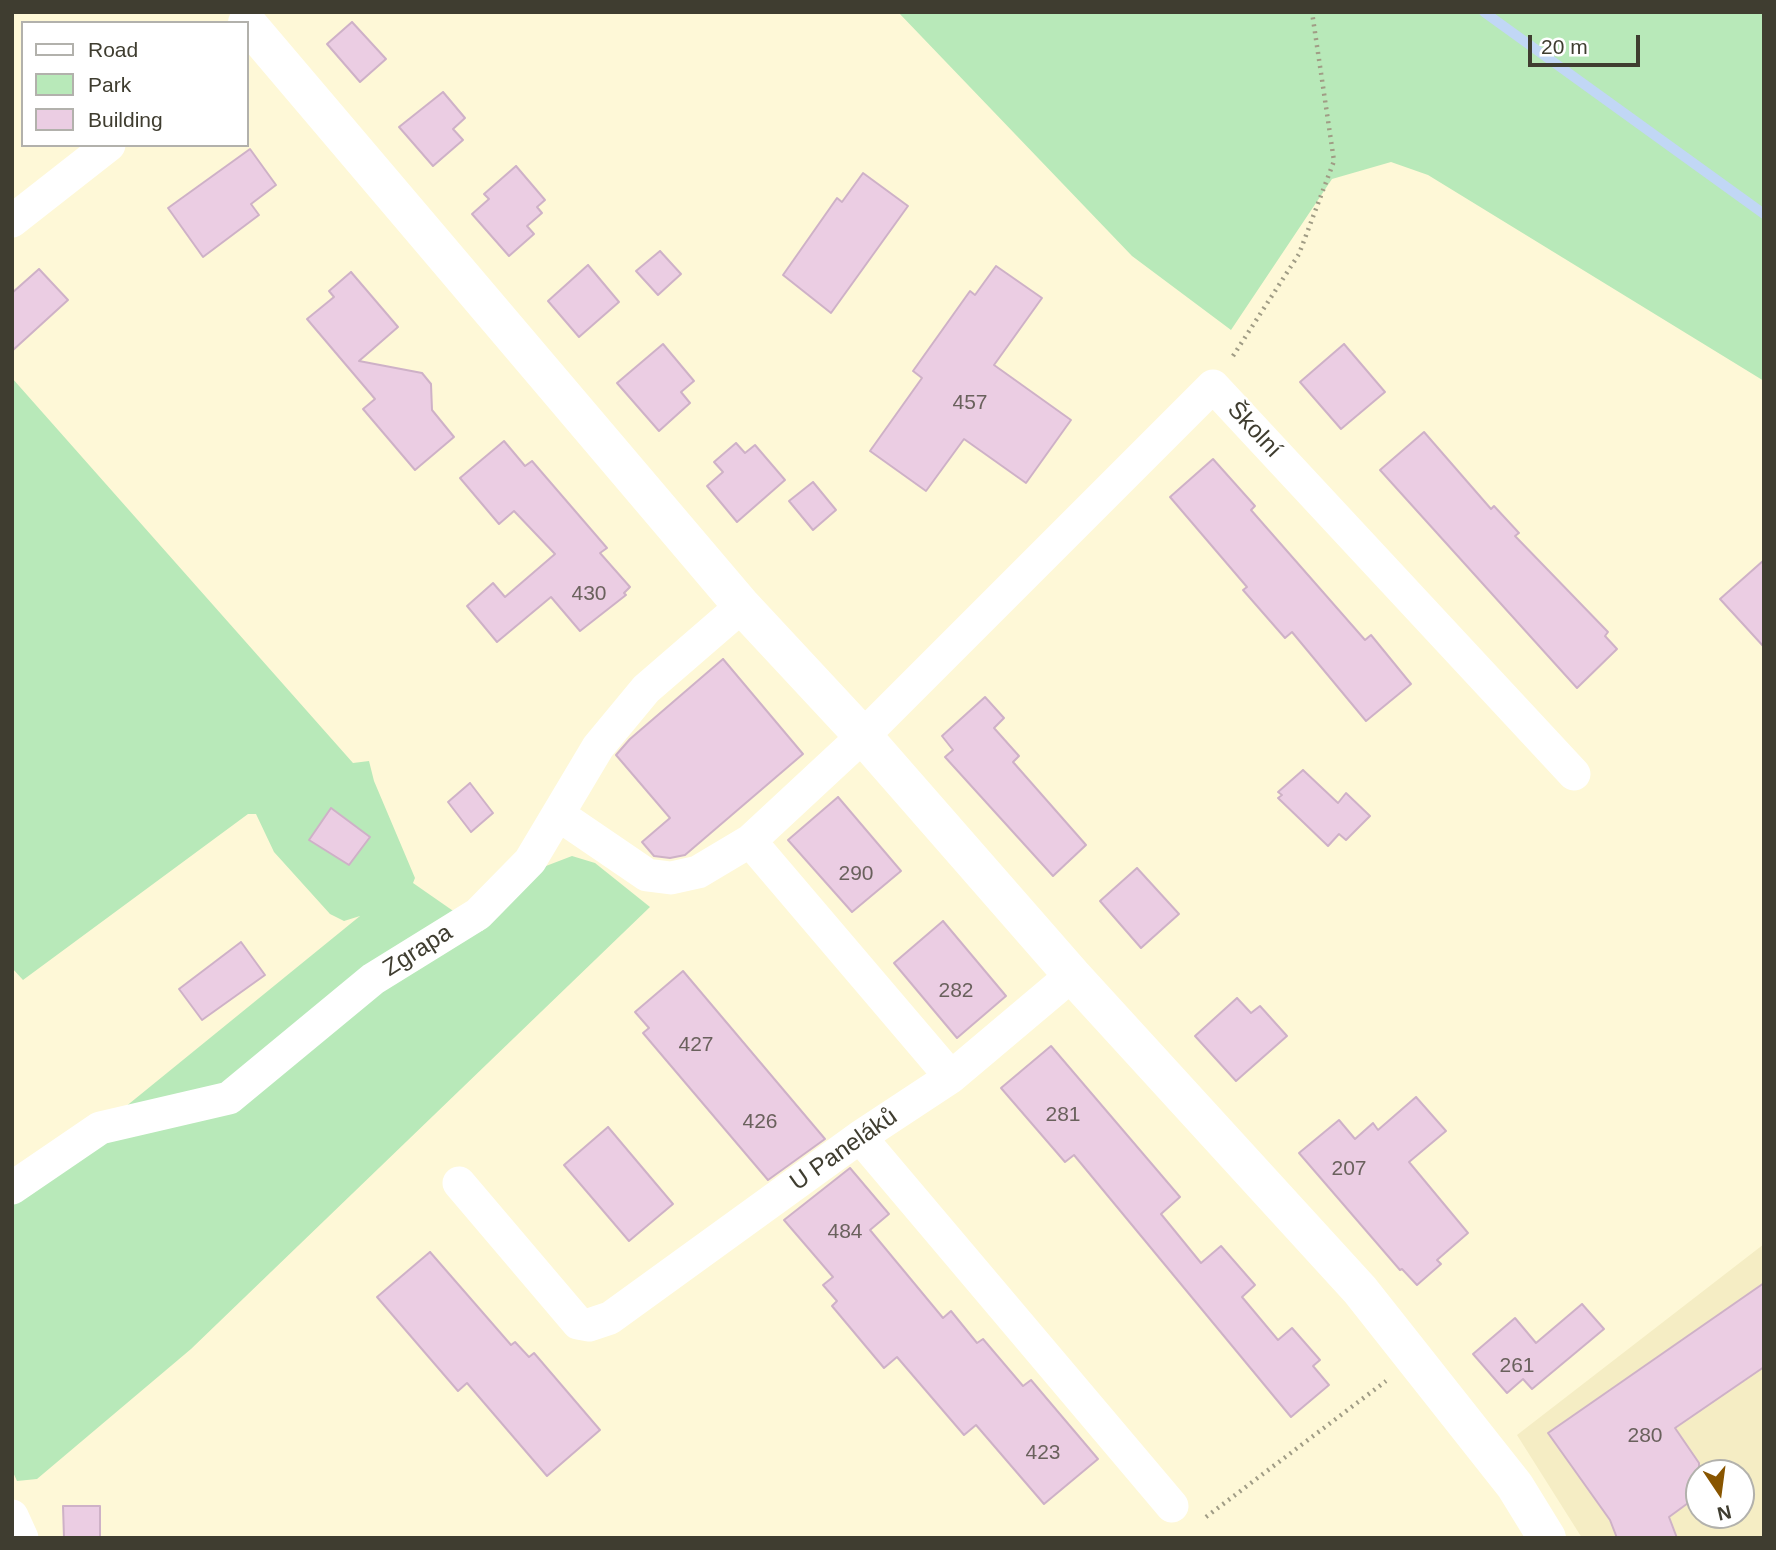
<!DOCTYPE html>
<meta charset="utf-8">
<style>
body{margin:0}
#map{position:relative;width:1776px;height:1550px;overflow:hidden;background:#fef8d7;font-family:Arial,sans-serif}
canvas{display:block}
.frame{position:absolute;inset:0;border:14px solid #3f3d30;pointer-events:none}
.legend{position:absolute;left:21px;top:21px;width:228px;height:126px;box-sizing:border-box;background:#fff;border:2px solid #b2b1ac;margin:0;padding:9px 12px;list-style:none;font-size:21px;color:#3f3d30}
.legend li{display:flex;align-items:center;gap:14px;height:35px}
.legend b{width:35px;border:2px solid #b2b1ac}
.north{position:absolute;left:1685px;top:1459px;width:70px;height:70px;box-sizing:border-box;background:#fff;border:2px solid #b2b1ac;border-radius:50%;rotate:167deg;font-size:19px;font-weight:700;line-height:28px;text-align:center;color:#3f3d30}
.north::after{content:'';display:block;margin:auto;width:24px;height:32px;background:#850;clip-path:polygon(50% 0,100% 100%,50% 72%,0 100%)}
.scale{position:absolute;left:1528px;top:35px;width:112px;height:32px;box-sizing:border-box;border:4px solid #3f3d30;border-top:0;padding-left:9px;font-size:21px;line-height:24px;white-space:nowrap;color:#3f3d30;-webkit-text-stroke:5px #fff;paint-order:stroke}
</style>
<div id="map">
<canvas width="1776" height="1550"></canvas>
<div class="frame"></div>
<ul class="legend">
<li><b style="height:9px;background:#fff"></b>Road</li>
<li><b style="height:19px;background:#b8e9b9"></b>Park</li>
<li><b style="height:19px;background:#ebcde3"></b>Building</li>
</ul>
<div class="north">N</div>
<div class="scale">20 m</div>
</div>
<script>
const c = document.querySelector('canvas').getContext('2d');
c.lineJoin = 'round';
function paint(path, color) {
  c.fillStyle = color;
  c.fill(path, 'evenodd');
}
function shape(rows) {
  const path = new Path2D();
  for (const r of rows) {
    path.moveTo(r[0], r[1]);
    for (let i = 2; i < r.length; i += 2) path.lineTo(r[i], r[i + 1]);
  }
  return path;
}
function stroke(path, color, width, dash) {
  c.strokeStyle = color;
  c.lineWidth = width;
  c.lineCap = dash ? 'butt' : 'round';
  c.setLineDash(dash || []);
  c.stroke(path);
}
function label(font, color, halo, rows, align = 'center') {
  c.font = font + ' Arial,sans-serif';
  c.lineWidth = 5;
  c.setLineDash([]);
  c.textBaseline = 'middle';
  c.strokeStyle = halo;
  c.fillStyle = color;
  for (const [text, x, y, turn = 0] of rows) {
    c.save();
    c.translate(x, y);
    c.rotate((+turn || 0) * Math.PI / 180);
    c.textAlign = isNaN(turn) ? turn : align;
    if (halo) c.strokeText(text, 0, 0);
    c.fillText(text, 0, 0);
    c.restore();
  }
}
paint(shape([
 [1764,1244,1764,1538,1582,1538,1517,1435],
 [1699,1473,1741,1473,1741,1515,1699,1515]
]), '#f5edc4');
paint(shape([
 [898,12,1764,12,1764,381,1428,175,1391,162,1332,179,1231,330,1132,256],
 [12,378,353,763,369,761,374,781,415,878,413,883,482,931,546,866,572,856,595,863,650,907,191,1349,37,1479,17,1481,12,1470,12,1199,360,916,344,921,330,914,274,852,256,814,248,814,23,980,12,968]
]), '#b8e9b9');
stroke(shape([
 [1484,12,1764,214]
]), '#c1d7f5', 10);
const building = shape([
 [352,22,386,59,360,82,327,44,352,22],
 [443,92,465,118,453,129,463,140,433,166,399,127,443,92],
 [250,149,276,185,251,204,259,215,203,257,168,208,250,149],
 [516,166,545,200,537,207,542,213,527,226,534,234,509,256,472,214,489,199,484,194,516,166],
 [863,173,908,206,831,313,783,275,837,198,842,202,863,173],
 [660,251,681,274,658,295,636,271,660,251],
 [588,265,619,302,579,337,548,301,588,265],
 [996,266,1042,298,994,365,1071,420,1026,483,964,439,926,491,870,451,922,378,913,371,970,291,975,295,996,266],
 [39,269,68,300,12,351,12,293,39,269],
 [351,272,398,327,359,361,422,373,431,384,432,410,454,437,415,470,363,409,375,399,307,319,334,297,329,291,351,272],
 [663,344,694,381,681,392,690,403,659,431,617,383,663,344],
 [1344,344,1385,392,1341,429,1300,382,1344,344],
 [1424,432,1491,509,1494,506,1519,533,1515,536,1608,632,1605,636,1617,649,1577,688,1380,470,1424,432],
 [504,441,525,466,532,461,607,548,600,553,630,587,624,593,626,595,580,631,551,597,497,642,467,606,493,583,505,597,555,554,514,511,499,524,460,478,504,441],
 [736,443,745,453,755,445,785,480,737,522,707,486,723,472,714,462,736,443],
 [1213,459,1255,506,1251,510,1365,640,1371,635,1411,684,1366,721,1292,632,1285,638,1243,590,1247,587,1170,497,1213,459],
 [813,482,836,510,813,530,789,501,813,482],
 [1764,560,1764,647,1720,599,1764,560],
 [723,659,803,754,685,855,670,858,654,856,642,842,670,818,616,755,630,739,723,659],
 [985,697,1004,718,994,728,1019,756,1013,762,1086,845,1053,876,945,757,953,750,942,736,985,697],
 [1303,770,1338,803,1346,793,1370,816,1346,840,1339,834,1328,846,1278,798,1282,795,1278,792,1303,770],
 [470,783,493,813,471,832,448,802,470,783],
 [838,797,901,871,852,912,788,840,838,797],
 [331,808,370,837,349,865,309,840,331,808],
 [1137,868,1179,914,1141,948,1100,901,1137,868],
 [943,921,1006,996,957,1038,894,963,943,921],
 [241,942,265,975,202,1020,179,989,241,942],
 [683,971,825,1139,768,1180,643,1033,649,1028,635,1012,683,971],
 [1237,998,1251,1013,1260,1006,1287,1036,1236,1081,1195,1036,1237,998],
 [1051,1046,1180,1197,1161,1214,1201,1263,1221,1246,1255,1285,1242,1297,1278,1340,1292,1328,1320,1360,1313,1366,1329,1385,1291,1417,1074,1155,1065,1162,1001,1088,1051,1046],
 [1416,1097,1446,1131,1409,1162,1468,1233,1437,1260,1441,1264,1417,1285,1402,1269,1400,1270,1299,1153,1339,1120,1355,1139,1373,1123,1378,1130,1416,1097],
 [608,1127,673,1204,629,1241,564,1165,608,1127],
 [850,1168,889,1214,870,1230,943,1318,951,1311,977,1343,983,1339,1023,1386,1031,1380,1098,1459,1044,1504,976,1425,964,1435,897,1357,884,1368,832,1306,837,1301,823,1285,833,1277,784,1220,850,1168],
 [430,1252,511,1345,515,1342,529,1357,534,1353,600,1430,547,1476,467,1383,458,1391,377,1297,430,1252],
 [1764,1283,1764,1367,1675,1428,1699,1463,1699,1495,1669,1517,1677,1538,1617,1538,1610,1520,1548,1433,1764,1283],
 [1582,1304,1604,1329,1532,1389,1523,1379,1507,1393,1473,1354,1515,1318,1536,1343,1582,1304],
 [63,1506,100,1506,100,1538,64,1538,63,1506]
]);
paint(building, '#ebcde3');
stroke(building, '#ceb1c7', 2);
stroke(shape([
 [1233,356,1299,254,1334,161,1312,12],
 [1206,1517,1386,1381]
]), '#a09c85', 4.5, [2, 5]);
stroke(shape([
 [12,221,109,145],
 [559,815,647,875,671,878,698,872,750,841,863,736,1213,386,1574,774],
 [750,841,951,1077],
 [860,1137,1172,1506],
 [459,1183,578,1323,589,1325,610,1318,860,1137,951,1077,1072,975],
 [12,1188,100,1128,229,1098,373,979,478,914,530,861,598,747,646,689,742,606],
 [12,1516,22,1538]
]), '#fff', 33);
stroke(shape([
 [247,23,742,606,863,736,1072,975,1360,1290,1515,1486,1547,1538]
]), '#fff', 38);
label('21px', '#6a615d', null, [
 ["457",970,403],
 ["430",589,594],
 ["290",856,874],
 ["282",956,991],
 ["427",696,1045],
 ["281",1063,1115],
 ["426",760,1122],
 ["207",1349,1169],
 ["484",845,1232],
 ["261",1517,1366],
 ["280",1645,1436],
 ["423",1043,1453]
]);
label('24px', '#3f3d30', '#fff', [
 ["Školní",1254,430,47],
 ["Zgrapa",418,951,-32],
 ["U Paneláků",844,1150,-35]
]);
</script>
